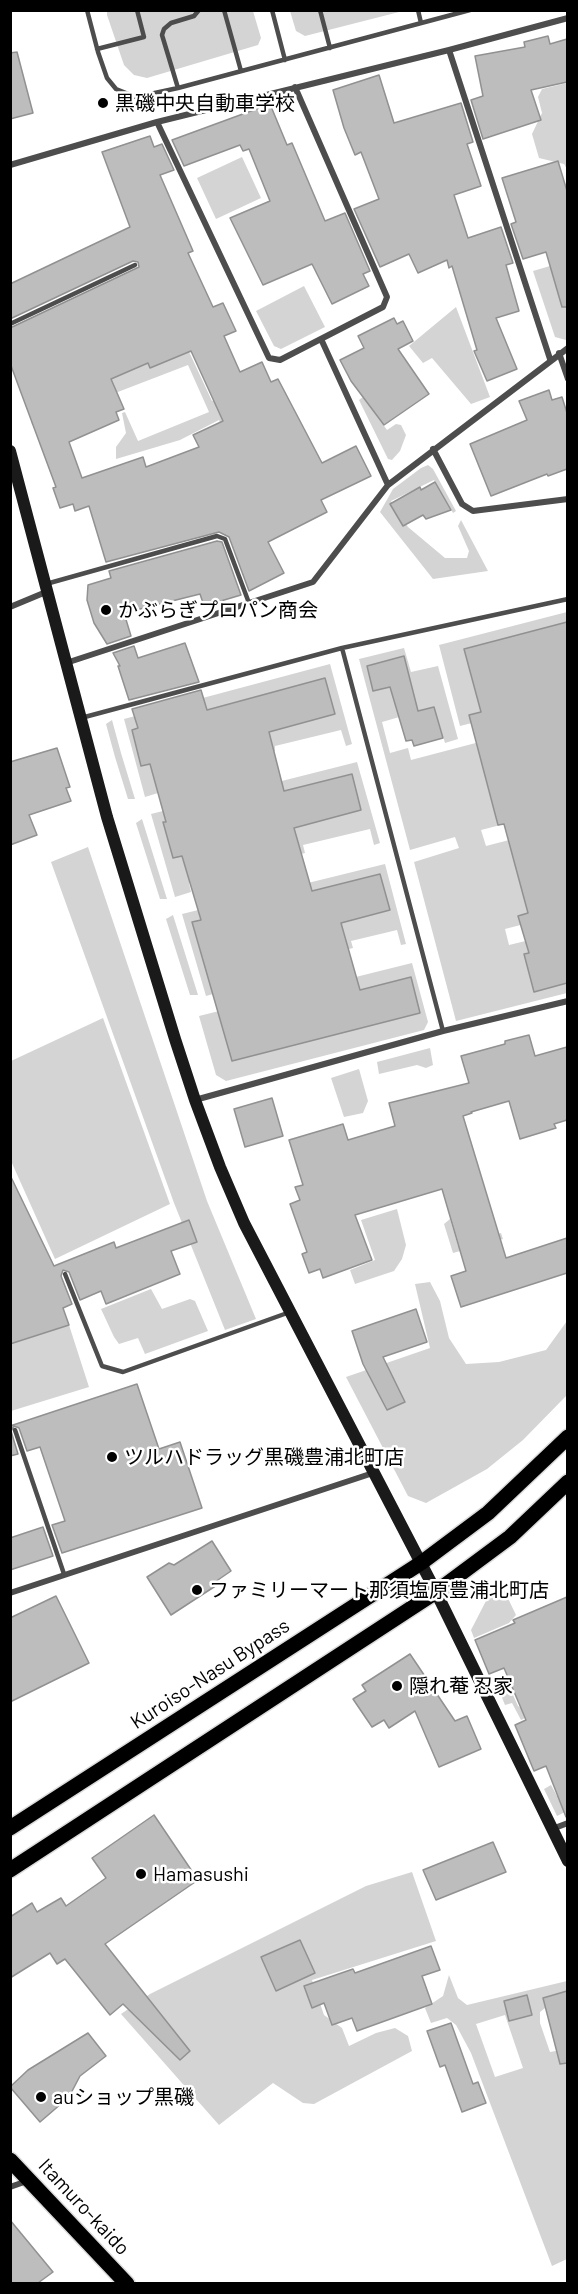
<!DOCTYPE html>
<meta charset="utf-8">
<style>
body{margin:0}
#map{position:relative;width:578px;height:2294px;overflow:hidden;background:#fff;font-family:Barlow,sans-serif}
canvas{display:block}
.frame{position:absolute;inset:0;border:12px solid #000;pointer-events:none}
</style>
<div id="map">
<canvas width="578" height="2294"></canvas>
<div class="frame"></div>
</div>
<script>
const c = document.querySelector('canvas').getContext('2d');
c.lineJoin = 'round';
function paint(path, color) {
  c.fillStyle = color;
  c.fill(path, 'evenodd');
}
function shape(rows) {
  const path = new Path2D();
  for (const r of rows) {
    path.moveTo(r[0], r[1]);
    for (let i = 2; i < r.length; i += 2) path.lineTo(r[i], r[i + 1]);
  }
  return path;
}
function stroke(path, color, width, dash) {
  c.strokeStyle = color;
  c.lineWidth = width;
  c.lineCap = dash ? 'butt' : 'round';
  c.setLineDash(dash || []);
  c.stroke(path);
}
function label(font, color, halo, rows, align = 'center') {
  c.font = font + ' Barlow,"Noto Sans JP",sans-serif';
  c.lineWidth = 5;
  c.setLineDash([]);
  c.textBaseline = 'middle';
  c.strokeStyle = halo;
  c.fillStyle = color;
  for (const [text, x, y, turn = 0] of rows) {
    c.save();
    c.translate(x, y);
    c.rotate((+turn || 0) * Math.PI / 180);
    c.textAlign = isNaN(turn) ? turn : align;
    if (halo) c.strokeText(text, 0, 0);
    c.fillText(text, 0, 0);
    c.restore();
  }
}
paint(shape([
 [107,10,253,11,261,38,258,45,147,78,134,75,124,65,107,15],
 [290,11,403,11,305,36,296,31],
 [567,83,567,169,564,164,539,158,532,134,542,113,538,97,542,89],
 [242,157,261,198,216,219,197,178],
 [567,261,567,264,551,270,558,292,567,289,568,338,566,340,555,337,533,271],
 [304,286,325,327,281,349,274,346,256,311],
 [163,296,212,401,237,392,238,398,225,405,241,438,229,442,219,420,180,440,116,459,116,447,126,433,122,413,125,412,138,441,209,412,188,365,32,425,30,413,96,385,78,334],
 [159,313,177,357,150,367,132,324],
 [121,327,138,367,113,378,96,338],
 [456,307,490,397,471,404,432,358,423,363,409,346],
 [363,397,387,430,396,424,401,425,406,435,400,451,392,460,388,459,359,400],
 [428,465,433,469,456,511,453,513,434,480,391,501,408,527,445,558,467,558,469,551,458,526,461,520,488,571,433,579,380,512,393,489,421,468],
 [567,612,567,622,465,649,474,686,567,661,567,699,460,726,439,645],
 [404,648,411,672,438,666,458,739,445,743,434,707,382,722,390,753,408,748,411,760,567,719,567,730,480,753,489,791,567,770,567,808,481,830,486,846,567,825,567,835,512,849,521,885,567,874,567,913,505,929,509,945,567,931,567,943,525,954,534,991,567,983,567,993,456,1021,414,862,459,848,455,837,410,850,359,659],
 [404,656,410,681,373,690,367,666],
 [330,664,352,744,346,746,341,730,275,746,275,751,156,783,158,793,145,797,124,719],
 [325,678,334,714,141,766,132,730],
 [112,720,121,753,135,799,128,799,115,757,106,724],
 [357,762,380,843,374,845,370,829,303,845,305,853,189,883,191,892,175,897,151,814],
 [351,774,361,810,173,858,164,822],
 [142,819,167,899,160,899,136,823],
 [88,847,207,1201,256,1319,225,1330,174,1203,51,862],
 [385,864,406,944,401,945,397,930,351,941,353,948,229,979,231,989,206,996,182,914],
 [380,874,389,910,202,958,193,922],
 [173,915,198,995,190,995,166,919],
 [412,963,428,1022,424,1030,226,1081,216,1075,199,1016],
 [411,977,420,1013,232,1061,223,1025],
 [103,1018,170,1204,55,1259,11,1161,11,1061],
 [430,1048,433,1065,426,1068,417,1065,379,1074,377,1062],
 [359,1069,368,1101,363,1113,344,1117,331,1078],
 [397,1209,406,1245,402,1259,394,1271,355,1284,350,1270,375,1260,361,1220],
 [450,1219,458,1246,501,1233,503,1239,453,1253,444,1224],
 [430,1282,440,1301,449,1338,466,1364,499,1362,546,1350,567,1321,567,1395,523,1440,487,1469,426,1503,408,1496,346,1377,430,1348,415,1284],
 [151,1289,162,1309,190,1299,195,1301,208,1331,145,1354,138,1338,119,1344,114,1337,101,1309],
 [69,1325,89,1387,11,1411,10,1332,14,1343],
 [502,1586,516,1615,509,1623,474,1638,471,1630,488,1597],
 [508,1684,518,1706,532,1715,521,1720,512,1703,505,1705,498,1688],
 [551,1785,557,1796,566,1794,567,1797,567,1811,557,1816,544,1789],
 [412,1872,436,1941,312,1980,324,2015,342,2028,349,2046,376,2033,395,2028,408,2036,412,2051,314,2104,303,2103,273,2083,219,2125,121,2014,150,1994,366,1886],
 [449,1975,458,1998,467,2005,567,1981,567,1991,551,1996,549,2005,540,2012,540,2023,550,2052,567,2049,567,2259,552,2266,471,2053,456,2025,447,2018,431,2023,425,2008,443,1996],
 [505,2015,523,2068,495,2077,476,2024]
]), '#d4d4d4');
const building = shape([
 [548,36,550,44,567,39,567,82,531,90,541,120,483,139,471,100,483,96,475,56,525,47,524,42,548,36],
 [17,52,33,113,10,119,10,53,17,52],
 [379,75,394,123,461,103,473,142,467,144,481,186,454,195,468,238,501,227,513,263,506,265,519,311,496,318,517,369,487,381,474,351,477,350,452,266,449,268,447,260,418,273,409,254,380,267,354,209,379,199,361,152,355,155,344,128,333,90,379,75],
 [270,104,287,145,292,143,325,221,345,213,370,271,363,274,369,286,332,304,312,264,263,285,230,218,270,201,249,149,243,151,240,145,184,166,172,140,270,104],
 [150,136,154,147,162,144,174,170,160,175,193,251,188,253,213,307,223,303,236,331,224,336,240,372,262,362,271,382,278,379,322,463,356,446,371,476,321,500,327,512,268,542,284,573,249,591,229,537,219,532,106,562,89,506,75,511,73,504,60,508,53,488,56,487,10,363,10,328,139,267,138,262,133,261,10,319,10,284,130,227,102,152,150,136],
 [191,351,223,421,193,435,199,447,146,467,143,457,82,478,69,442,119,420,116,412,124,409,111,379,148,363,150,368,191,351],
 [558,161,567,191,567,307,562,307,546,252,523,259,511,224,516,222,502,178,558,161],
 [394,318,397,324,403,321,413,341,398,349,429,394,384,425,351,381,340,360,364,348,358,336,394,318],
 [549,390,552,400,562,397,567,413,567,469,548,476,547,474,491,496,470,444,527,420,519,401,549,390],
 [435,482,451,510,426,519,423,515,403,526,390,504,420,487,421,490,435,482],
 [217,541,222,542,241,595,204,606,200,594,124,613,131,636,107,644,94,623,87,600,88,585,111,578,109,571,217,541],
 [567,622,567,983,534,992,524,954,529,953,518,916,528,913,504,824,498,825,469,715,481,712,464,649,567,622],
 [185,643,199,682,129,700,118,666,120,666,113,653,134,646,138,658,185,643],
 [404,656,418,711,434,707,443,738,414,746,412,740,406,741,390,687,373,691,367,666,404,656],
 [325,678,335,714,269,732,284,791,352,774,361,810,294,828,312,891,380,874,390,910,341,923,360,990,411,977,420,1013,232,1061,192,922,201,920,182,856,173,858,163,822,166,822,150,764,141,766,132,730,138,728,132,709,201,690,207,710,325,678],
 [57,748,70,787,66,788,71,801,29,815,37,835,10,845,10,762,57,748],
 [529,1035,535,1056,567,1047,567,1120,554,1124,556,1128,520,1139,509,1101,471,1112,472,1113,463,1116,506,1258,567,1238,567,1273,461,1307,451,1276,466,1271,442,1189,355,1215,372,1260,323,1278,320,1269,309,1273,302,1254,307,1252,290,1204,300,1200,295,1187,303,1185,289,1140,343,1124,348,1140,395,1126,389,1103,469,1083,461,1056,505,1044,505,1041,529,1035],
 [272,1098,283,1136,245,1147,234,1109,272,1098],
 [10,1175,54,1266,114,1242,116,1248,189,1220,197,1242,171,1251,180,1274,106,1304,101,1291,80,1300,69,1272,63,1270,61,1276,72,1304,63,1308,69,1325,10,1344,10,1175],
 [416,1309,427,1342,383,1357,405,1402,387,1410,363,1364,352,1331,416,1309],
 [137,1384,159,1449,180,1442,202,1508,62,1553,52,1525,65,1521,40,1447,27,1451,19,1428,14,1426,11,1431,18,1454,10,1456,10,1426,137,1384],
 [43,1527,53,1556,10,1570,10,1538,43,1527],
 [212,1541,231,1571,215,1582,217,1585,171,1615,147,1577,169,1563,174,1565,212,1541],
 [56,1596,89,1663,10,1702,10,1618,56,1596],
 [567,1597,567,1817,566,1817,546,1766,534,1771,515,1725,526,1720,504,1668,489,1674,475,1640,515,1623,513,1620,567,1597],
 [410,1654,455,1721,467,1716,481,1749,439,1767,415,1711,389,1728,384,1720,372,1727,353,1699,366,1691,362,1685,410,1654],
 [154,1815,198,1880,105,1944,190,2051,180,2060,123,2004,110,2015,65,1959,57,1964,50,1953,10,1978,10,1917,32,1903,37,1912,61,1898,66,1906,106,1878,92,1858,154,1815],
 [493,1842,506,1872,436,1900,423,1870,493,1842],
 [300,1940,315,1973,276,1991,261,1957,300,1940],
 [431,1946,440,1970,422,1976,432,2004,357,2031,352,2018,332,2025,324,2003,312,2008,304,1986,353,1969,355,1973,431,1946],
 [567,1991,567,2063,560,2064,543,1998,567,1991],
 [527,1995,532,2015,509,2021,504,2001,527,1995],
 [451,2023,473,2084,478,2082,486,2103,462,2112,445,2065,440,2067,427,2031,451,2023],
 [88,2033,106,2056,80,2076,69,2097,40,2122,10,2087,28,2070,88,2033],
 [10,2220,53,2272,38,2283,10,2283,10,2220]
]);
paint(building, '#bdbdbd');
stroke(building, '#919191', 1.5);
const primary = shape([
 [10,1828,421,1563,488,1513,568,1437],
 [10,1870,436,1592,510,1537,568,1482],
 [10,2160,127,2284]
]);
stroke(primary, '#dbdbdb', 18);
stroke(shape([
 [87,10,98,52,107,78,116,89,136,97,178,88,470,10],
 [224,10,241,71],
 [272,10,285,60],
 [320,10,330,48],
 [418,10,421,23],
 [97,49,144,37,137,10],
 [178,88,162,35,164,29,171,23,194,16,199,10],
 [10,324,135,265],
 [46,584,217,536,225,539,249,603],
 [342,648,443,1031],
 [81,718,342,648,568,599],
 [65,1274,102,1366,123,1372,290,1312],
 [15,1430,64,1574]
]), '#4d4d4d', 4.5);
stroke(shape([
 [449,50,550,359],
 [157,122,269,358,280,360,383,307,387,297,295,87],
 [10,165,157,122,449,50,568,18],
 [321,339,388,485],
 [559,353,568,379],
 [433,449,462,504,473,511,568,499],
 [10,607,46,592],
 [66,663,313,582,388,485,568,348],
 [195,1100,443,1031,568,1001],
 [10,1593,373,1473],
 [552,1829,568,1823],
 [10,2187,27,2181]
]), '#4d4d4d', 6);
stroke(shape([
 [10,451,107,817,175,1039,195,1100,220,1167,244,1223,436,1592,568,1861]
]), '#1a1a1a', 12);
stroke(primary, '#000', 15);
for (const [x, y, r, color] of [
 [103,103,6,"#000"],
 [106,610,6,"#000"],
 [112,1457,6,"#000"],
 [197,1590,6,"#000"],
 [397,1686,6,"#000"],
 [141,1874,6,"#000"],
 [41,2097,6,"#000"]
]) {
  const dot = new Path2D();
  dot.arc(x, y, r, 0, 2 * Math.PI);
  c.fillStyle = color;
  c.fill(dot);
  stroke(dot, '#fff', 2);
}
label('20px', '#000', '#fff', [
 ["黒磯中央自動車学校",115,103],
 ["かぶらぎプロパン商会",118,610],
 ["ツルハドラッグ黒磯豊浦北町店",124,1457],
 ["ファミリーマート那須塩原豊浦北町店",209,1590],
 ["隠れ菴 忍家",409,1686],
 ["Hamasushi",153,1874],
 ["auショップ黒磯",53,2097]
], 'left');
label('20px', '#000', '#fff', [
 ["Kuroiso-Nasu Bypass",210,1674,-33],
 ["Itamuro-kaido",84,2207,47]
]);
</script>
